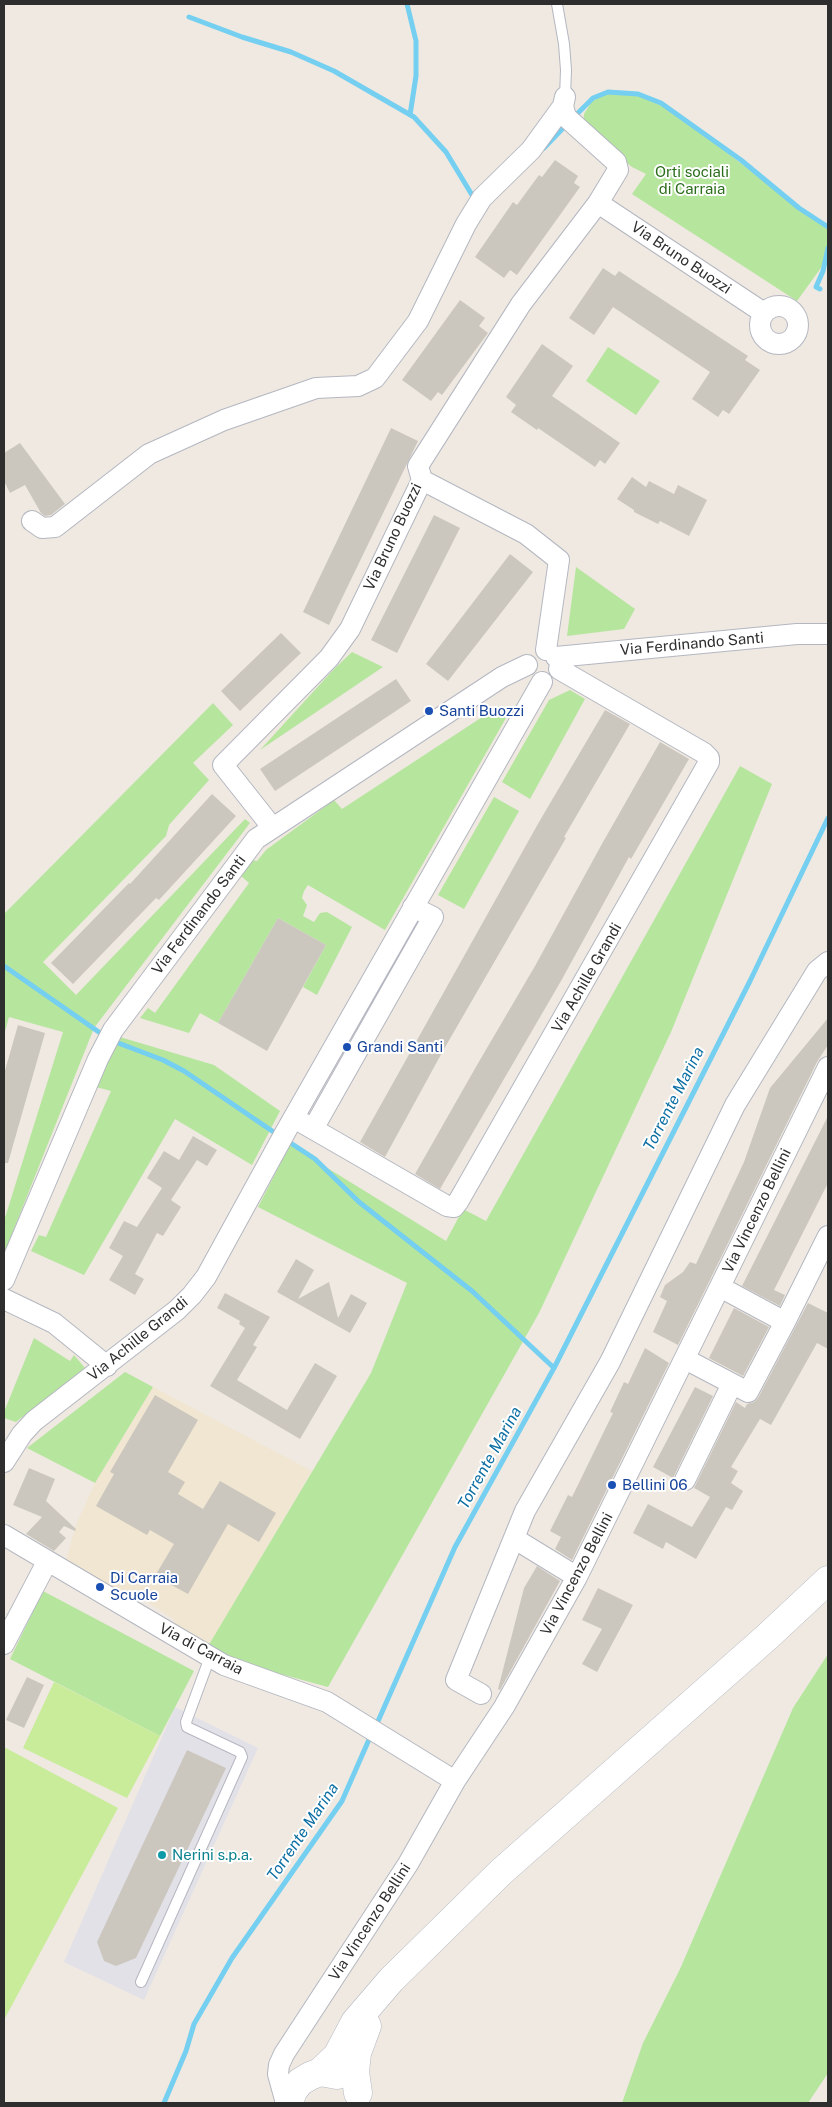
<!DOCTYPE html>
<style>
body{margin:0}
#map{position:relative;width:832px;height:2107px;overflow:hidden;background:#efe9e1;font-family:"Public Sans",sans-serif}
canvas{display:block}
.frame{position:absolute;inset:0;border:5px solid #2e2e2e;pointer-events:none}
</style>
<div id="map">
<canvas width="832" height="2107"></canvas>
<div class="frame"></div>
</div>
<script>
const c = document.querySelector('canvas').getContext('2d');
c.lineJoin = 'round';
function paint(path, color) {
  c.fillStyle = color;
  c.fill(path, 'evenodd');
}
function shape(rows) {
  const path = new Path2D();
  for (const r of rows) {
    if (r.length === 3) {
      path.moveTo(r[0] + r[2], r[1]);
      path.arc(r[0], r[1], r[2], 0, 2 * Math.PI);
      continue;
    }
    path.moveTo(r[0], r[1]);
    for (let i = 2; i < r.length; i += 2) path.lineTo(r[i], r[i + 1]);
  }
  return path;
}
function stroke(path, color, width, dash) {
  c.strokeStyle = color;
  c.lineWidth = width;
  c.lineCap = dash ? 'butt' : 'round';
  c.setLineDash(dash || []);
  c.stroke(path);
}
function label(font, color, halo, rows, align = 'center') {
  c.font = font + ' "Public Sans",sans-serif';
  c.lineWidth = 4;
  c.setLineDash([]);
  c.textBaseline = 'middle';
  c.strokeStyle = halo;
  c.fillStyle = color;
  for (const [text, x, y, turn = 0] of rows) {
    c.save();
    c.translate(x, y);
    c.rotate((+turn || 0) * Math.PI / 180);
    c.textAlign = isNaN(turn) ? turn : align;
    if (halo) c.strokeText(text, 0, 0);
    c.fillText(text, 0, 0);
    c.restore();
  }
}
paint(shape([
 [175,1707,258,1748,144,2000,64,1962]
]), '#e3e1e8');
paint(shape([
 [153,1387,312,1471,208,1647,172,1627,175,1620,133,1593,127,1601,65,1564,76,1525,95,1483]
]), '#f0e6d1');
paint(shape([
 [628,92,662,103,828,230,828,242,823,265,797,301,632,194,646,174,632,167,597,139,583,123,584,114,592,101,607,93],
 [608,347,660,381,636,415,586,381],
 [576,567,635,609,624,629,567,636],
 [352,652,383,667,260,750,334,669],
 [570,690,585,699,530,799,502,782,549,700],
 [213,703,233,725,193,763,209,780,169,825,166,836,43,962,76,995,245,819,250,823,94,1028,4,1254,4,1221,63,1032,9,1017,4,1035,4,914],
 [499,706,506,718,385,930,308,885,304,891,302,898,307,905,303,916,314,922,320,913,327,912,352,927,317,995,303,987,326,945,278,918,218,1023,200,1013,189,1033,140,1018,148,1008,155,1013,249,883,241,876,252,860,257,861,266,850,334,800,342,809],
 [740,766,772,784,671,1032,539,1313,328,1687,204,1653,371,1373,407,1283,258,1207,290,1145,446,1241,463,1209,486,1221],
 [494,797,519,811,464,909,438,895],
 [120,1037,214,1065,280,1111,252,1165,175,1119,84,1275,31,1251,39,1235,46,1237,111,1091,96,1087],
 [34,1338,70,1361,74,1355,85,1368,16,1422,4,1418,4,1412],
 [125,1372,153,1387,95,1483,27,1448],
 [43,1591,194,1671,160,1736,10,1659],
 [828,1654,828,2073,808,2103,622,2103,643,2043,680,1969,793,1708]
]), '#b6e59e');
paint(shape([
 [54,1682,160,1736,127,1798,23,1748],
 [4,1747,118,1808,4,2020]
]), '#c9ec9a');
stroke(shape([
 [407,4,416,41,416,76,410,115],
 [189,17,242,37,291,52,334,71,414,117,446,152,472,195,476,199],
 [574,117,593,98,608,92,638,94,661,103,741,160,799,208,828,227],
 [544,148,568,123],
 [820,289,816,287,823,271,828,248],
 [4,966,106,1037],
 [113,1041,163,1060,184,1071,278,1135],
 [286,1140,315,1159,359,1202,472,1291,554,1368],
 [375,1728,455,1547,554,1368,750,981,828,818],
 [164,2103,186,2051,194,2024,232,1958,342,1801,371,1735]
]), '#75cff0', 5);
paint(shape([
 [555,160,578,176,574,183,580,187,517,275,510,270,504,278,475,257,513,202,517,205,539,175,542,177],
 [603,268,615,276,619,271,748,356,745,360,760,370,729,414,723,410,718,417,692,399,710,372,613,307,594,335,569,318],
 [460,300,485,318,479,326,488,333,442,395,438,392,431,401,402,380],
 [542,344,573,366,552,396,620,443,605,464,600,460,595,467,538,428,537,430,511,412,516,405,506,397],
 [391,428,418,441,329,625,303,612],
 [20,443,65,504,51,515,45,516,41,513,25,485,10,493,4,481,4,453],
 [632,477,646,487,649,481,674,494,678,485,707,500,689,536,660,521,658,524,634,512,634,510,617,499],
 [434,515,460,528,397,653,371,640],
 [510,554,533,572,448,681,426,664],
 [281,633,301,653,240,711,221,691],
 [396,679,411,701,275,791,260,769],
 [605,710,630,724,564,837,566,838,444,1049,385,1157,360,1142,539,822],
 [660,742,689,759,631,859,629,857,561,981,440,1189,415,1174,477,1065,535,966,603,842],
 [212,794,236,816,159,900,156,898,73,984,51,963,129,883,130,884],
 [278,918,326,945,267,1051,218,1023],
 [828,1018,828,1045,817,1062,678,1345,653,1332,667,1301,660,1297,665,1285,683,1272,690,1262,696,1264,744,1162,770,1088],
 [18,1025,45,1033,8,1163,4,1163,4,1074],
 [828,1116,828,1183,774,1290,785,1295,780,1306,742,1286],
 [193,1136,217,1150,207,1166,197,1160,171,1200,181,1207,163,1236,157,1233,135,1274,144,1279,135,1295,109,1280,123,1256,109,1248,124,1221,137,1227,162,1188,147,1178,164,1151,179,1160],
 [296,1259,314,1270,298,1299,329,1282,338,1318,351,1294,367,1303,350,1333,277,1292],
 [225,1293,270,1317,253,1345,257,1347,237,1380,287,1410,315,1363,337,1376,300,1439,210,1386,245,1328,239,1324,240,1321,217,1308],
 [808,1303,828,1313,828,1349,817,1343,771,1425,760,1419,731,1467,738,1471,731,1483,743,1491,732,1510,726,1507,696,1559,666,1542,663,1549,633,1533,648,1504,692,1527,710,1497,694,1488,736,1402,745,1408,747,1404,754,1402,758,1398],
 [734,1308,769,1327,743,1376,709,1358],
 [645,1348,669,1363,572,1560,555,1549,561,1537,550,1531,568,1495,572,1497,613,1413,610,1412,624,1382,628,1384],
 [695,1387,713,1396,673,1478,653,1467],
 [155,1395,198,1420,168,1472,185,1482,178,1494,203,1509,220,1481,276,1513,259,1542,228,1524,188,1594,155,1576,174,1544,150,1530,147,1535,96,1506,114,1474,110,1472],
 [29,1468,55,1479,46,1501,76,1529,75,1531,64,1526,59,1532,66,1538,54,1551,26,1534,42,1517,13,1505],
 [537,1566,560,1581,500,1690,498,1689,524,1588],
 [598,1588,633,1605,597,1672,582,1664,602,1629,582,1620],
 [27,1677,44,1685,24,1728,6,1720],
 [187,1750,226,1768,136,1958,116,1966,104,1961,97,1942]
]), '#cbc7bf');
const lane = shape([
 [557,4,564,44,566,70,565,97],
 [141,1982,242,1757,240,1752,187,1727,186,1722,210,1657]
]);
const street = shape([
 [598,203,764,313],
 [779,325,19],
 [422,480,526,534,559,560,546,650],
 [32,521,42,528,55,527,149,454,224,420,316,388,358,386,375,378,418,321,466,224,482,198,531,150,563,106],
 [556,657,797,634,828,634],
 [272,827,223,765,329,658,350,629,422,480,418,466,521,304,598,203,618,170,616,162,566,117,563,106,565,97],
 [294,1118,447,1206,454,1207,458,1202,709,762,709,758,704,753,559,669],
 [313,1129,433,917,413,907],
 [4,1280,98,1059,113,1030,256,839,502,677,527,665],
 [720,1287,785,1322,828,1236],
 [4,1299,54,1323,107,1366],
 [685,1359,748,1392,785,1322],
 [4,1462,22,1434,34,1421,177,1310,192,1295,206,1277,286,1131,542,682],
 [685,1480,732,1384],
 [4,1535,224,1665,327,1702,455,1781],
 [515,1539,577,1577],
 [4,1644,47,1562],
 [481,1694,456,1680,525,1511,610,1362,735,1105,817,971,828,962],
 [286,2103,278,2074,279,2065,284,2054,408,1864,455,1781,504,1707,577,1577,828,1067]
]);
const secondary = shape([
 [320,2072,337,2056,355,2022,391,1980,501,1872,767,1637,828,1580],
 [358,2093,355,2072,357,2053,367,2026],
 [289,2103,293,2091,300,2082,310,2076,320,2072,337,2075]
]);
stroke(lane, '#b4b7c1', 12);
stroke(street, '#b4b7c1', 22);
stroke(secondary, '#b4b7c1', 29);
stroke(lane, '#fff', 10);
stroke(street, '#fff', 20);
stroke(secondary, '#fff', 28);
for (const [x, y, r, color] of [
 [429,711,5,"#1a4fb4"],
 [347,1047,5,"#1a4fb4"],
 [612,1485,5,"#1a4fb4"],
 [100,1587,5,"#1a4fb4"],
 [162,1855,5,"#0f9aa8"]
]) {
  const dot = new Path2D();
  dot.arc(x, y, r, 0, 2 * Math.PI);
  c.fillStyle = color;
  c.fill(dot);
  stroke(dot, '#fff', 2);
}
label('15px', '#2c6e1b', '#fff', [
 ["Orti sociali",692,172],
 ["di Carraia",692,189]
]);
label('15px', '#2e2e2e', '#fff', [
 ["Via Bruno Buozzi",681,258,34],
 ["Via Bruno Buozzi",393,537,-65],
 ["Via Ferdinando Santi",692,644,-5],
 ["Via Ferdinando Santi",199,915,-53],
 ["Via Achille Grandi",587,978,-60],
 ["Via Vincenzo Bellini",757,1211,-64],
 ["Via Achille Grandi",138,1339,-39],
 ["Via Vincenzo Bellini",577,1574,-62],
 ["Via di Carraia",201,1649,28],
 ["Via Vincenzo Bellini",370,1922,-57]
]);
label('15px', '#164399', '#fff', [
 ["Santi Buozzi",439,711],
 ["Grandi Santi",357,1047],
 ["Bellini 06",622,1485],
 ["Di Carraia",110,1578],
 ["Scuole",110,1595]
], 'left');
label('15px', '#0d838f', '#fff', [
 ["Nerini s.p.a.",172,1855]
], 'left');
label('italic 16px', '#0d6fa3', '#fff', [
 ["Torrente Marina",674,1099,-63],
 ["Torrente Marina",490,1458,-61],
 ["Torrente Marina",303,1832,-56]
]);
</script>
